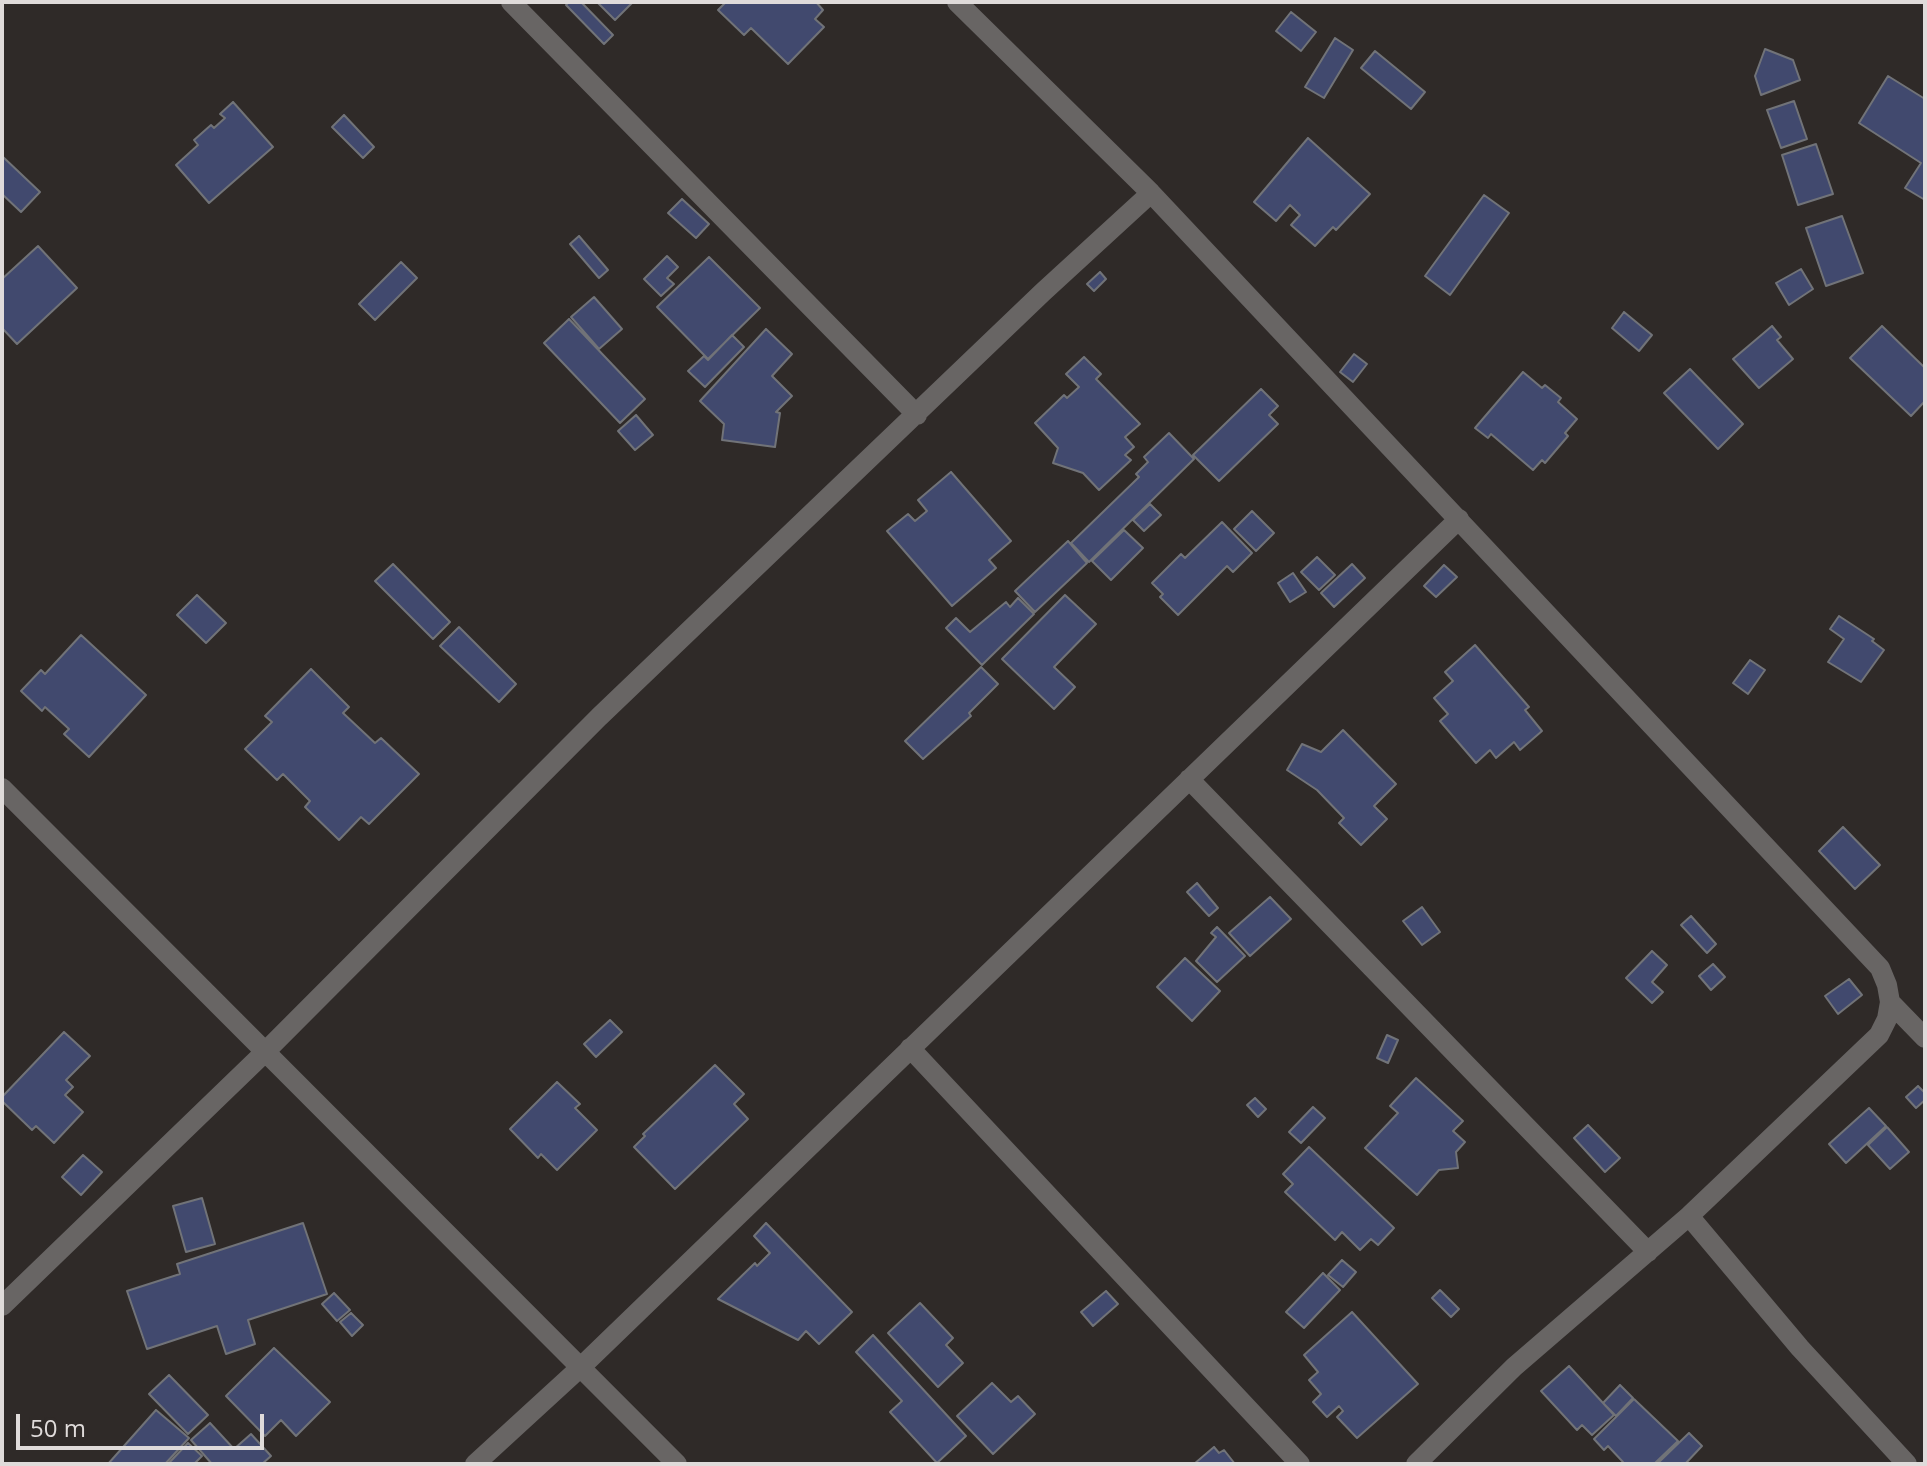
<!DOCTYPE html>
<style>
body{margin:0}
#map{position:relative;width:1927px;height:1466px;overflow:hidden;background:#2f2a28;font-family:"Open Sans",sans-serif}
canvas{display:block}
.frame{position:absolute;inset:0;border:4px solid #dfdbda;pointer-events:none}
.scale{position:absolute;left:16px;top:1414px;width:248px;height:36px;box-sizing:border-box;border:4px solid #dfdbda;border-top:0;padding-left:10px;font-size:24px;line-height:28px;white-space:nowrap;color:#dfdbda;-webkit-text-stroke:6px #2f2a28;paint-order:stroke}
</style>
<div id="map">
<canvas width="1927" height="1466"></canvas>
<div class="frame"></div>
<div class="scale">50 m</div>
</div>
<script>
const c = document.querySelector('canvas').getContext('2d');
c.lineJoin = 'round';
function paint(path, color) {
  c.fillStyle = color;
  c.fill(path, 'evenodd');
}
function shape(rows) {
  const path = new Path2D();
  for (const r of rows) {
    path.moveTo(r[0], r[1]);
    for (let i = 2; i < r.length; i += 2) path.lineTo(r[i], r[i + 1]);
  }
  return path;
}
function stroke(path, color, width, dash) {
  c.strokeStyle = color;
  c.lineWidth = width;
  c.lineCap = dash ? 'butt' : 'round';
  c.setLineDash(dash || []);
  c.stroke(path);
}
const building = shape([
 [569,2,581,2,613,35,604,44,566,5,569,2],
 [597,2,633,2,615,20,597,2],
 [723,2,816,2,823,10,815,19,824,27,788,64,751,28,744,35,718,10,725,3,723,2],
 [1291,12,1316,32,1301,51,1276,31,1291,12],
 [1335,38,1353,50,1324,98,1305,87,1335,38],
 [1765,49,1793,60,1800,80,1761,95,1755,76,1765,49],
 [1375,51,1425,92,1411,109,1361,68,1375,51],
 [1888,76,1925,99,1925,200,1905,188,1921,163,1859,123,1888,76],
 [1794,101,1807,139,1781,148,1767,110,1794,101],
 [233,102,273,147,209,203,176,165,198,145,194,140,211,125,214,128,225,118,220,114,233,102],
 [344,115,374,147,363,158,332,127,344,115],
 [1308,138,1370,194,1336,230,1333,227,1315,246,1291,225,1300,215,1290,205,1276,221,1254,202,1308,138],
 [1816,144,1833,194,1798,205,1782,155,1816,144],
 [2,156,40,192,21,212,2,194,2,156],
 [1484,195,1509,213,1450,295,1425,276,1484,195],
 [682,199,709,224,696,238,668,213,682,199],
 [1842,216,1863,273,1826,286,1806,228,1842,216],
 [579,236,608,270,599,278,570,244,579,236],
 [38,246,77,288,17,344,2,328,2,279,38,246],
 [667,256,678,267,667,278,674,284,661,296,644,279,667,256],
 [709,257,760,308,708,359,657,307,709,257],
 [401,262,417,278,375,320,359,304,401,262],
 [1801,269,1813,289,1789,305,1776,283,1801,269],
 [1100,272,1106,279,1094,291,1087,284,1100,272],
 [594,297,622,329,599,349,571,317,594,297],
 [1624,312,1652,335,1639,351,1612,328,1624,312],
 [569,319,645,399,620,423,544,343,569,319],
 [1772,326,1781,337,1777,340,1793,359,1759,388,1733,359,1772,326],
 [1882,326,1925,368,1925,401,1911,416,1850,358,1882,326],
 [766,329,792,354,772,376,792,396,776,412,780,413,775,447,722,440,724,424,700,401,766,329],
 [732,335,744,347,705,387,688,371,704,356,708,360,732,335],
 [1354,354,1367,364,1353,382,1340,372,1354,354],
 [1084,357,1101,374,1096,379,1140,424,1125,437,1134,447,1125,455,1131,460,1099,490,1083,473,1053,463,1058,448,1035,423,1064,395,1067,398,1079,387,1066,374,1084,357],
 [1690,369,1743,424,1718,449,1664,393,1690,369],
 [1523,372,1542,388,1545,385,1561,398,1558,402,1577,419,1565,433,1568,436,1545,463,1542,460,1533,470,1491,434,1488,438,1475,428,1523,372],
 [1261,389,1278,406,1269,415,1278,424,1219,481,1193,455,1261,389],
 [636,415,653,435,635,450,618,431,636,415],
 [1169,433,1194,459,1089,562,1071,543,1139,477,1136,474,1148,462,1144,457,1169,433],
 [951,472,1011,541,989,560,996,568,952,606,887,531,908,514,915,521,927,511,918,500,951,472],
 [1150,504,1161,515,1144,531,1133,520,1150,504],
 [1252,511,1274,533,1256,551,1234,529,1252,511],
 [1222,522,1252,553,1233,572,1227,566,1178,615,1160,597,1163,594,1152,583,1181,554,1185,558,1222,522],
 [1124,530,1143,548,1111,580,1092,561,1124,530],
 [1068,541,1087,563,1035,612,1015,591,1068,541],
 [1317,557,1335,575,1319,590,1301,572,1317,557],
 [393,564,450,622,433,639,375,581,393,564],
 [1352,564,1365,578,1334,607,1321,593,1352,564],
 [1444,565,1457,577,1436,597,1424,586,1444,565],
 [1293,573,1306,592,1290,602,1278,583,1293,573],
 [197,595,226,623,206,643,177,615,197,595],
 [1065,595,1096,624,1054,667,1075,687,1054,709,1002,659,1065,595],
 [1018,598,1034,614,982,665,946,628,956,618,970,632,1006,602,1010,607,1018,598],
 [1839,616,1874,639,1872,641,1884,650,1861,682,1828,662,1844,639,1830,629,1839,616],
 [459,627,516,684,499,702,440,646,459,627],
 [81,635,146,695,89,757,64,734,69,729,45,707,42,711,21,691,41,670,45,674,81,635],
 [1475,645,1529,707,1525,710,1542,731,1520,750,1514,742,1496,758,1490,750,1476,763,1440,721,1448,714,1434,698,1453,681,1445,672,1475,645],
 [1750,660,1765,670,1748,694,1733,683,1750,660],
 [981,667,998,684,969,713,971,716,923,759,905,741,981,667],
 [311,669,349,707,343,713,375,743,381,738,419,774,369,824,361,817,339,840,305,807,310,801,283,774,277,780,245,749,272,722,265,716,311,669],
 [1343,730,1396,784,1374,806,1387,819,1361,845,1339,823,1344,818,1317,790,1287,770,1302,744,1321,752,1343,730],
 [1843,827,1880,865,1855,889,1819,851,1843,827],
 [1197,883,1218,908,1209,916,1187,892,1197,883],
 [1270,897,1291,919,1250,956,1229,933,1270,897],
 [1422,907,1440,932,1422,945,1403,921,1422,907],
 [1691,916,1716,944,1707,953,1681,925,1691,916],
 [1217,927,1245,956,1217,982,1196,961,1216,937,1211,933,1217,927],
 [1652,951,1667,965,1652,982,1663,992,1652,1003,1626,978,1652,951],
 [1185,958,1220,991,1192,1021,1157,987,1185,958],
 [1713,964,1725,977,1711,990,1699,976,1713,964],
 [1849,979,1862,995,1838,1014,1825,996,1849,979],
 [610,1020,622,1032,596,1057,584,1044,610,1020],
 [64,1032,90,1056,66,1080,73,1087,65,1095,83,1112,54,1143,36,1126,32,1130,2,1101,2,1097,64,1032],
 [1387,1035,1398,1040,1388,1063,1377,1058,1387,1035],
 [715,1065,744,1094,734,1104,748,1119,675,1189,634,1147,645,1136,643,1134,715,1065],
 [1416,1078,1463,1121,1453,1131,1465,1142,1456,1152,1458,1168,1439,1170,1417,1195,1365,1148,1398,1113,1390,1106,1416,1078],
 [557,1082,580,1104,575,1108,597,1130,557,1170,541,1154,538,1158,510,1129,557,1082],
 [1918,1086,1925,1093,1925,1100,1916,1108,1906,1097,1918,1086],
 [1255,1098,1266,1109,1258,1117,1247,1105,1255,1098],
 [1313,1107,1325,1118,1301,1143,1289,1132,1313,1107],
 [1869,1108,1886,1126,1846,1163,1829,1144,1869,1108],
 [1588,1125,1620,1158,1605,1172,1574,1138,1588,1125],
 [1887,1127,1909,1152,1890,1169,1868,1145,1887,1127],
 [1309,1147,1394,1228,1378,1245,1371,1239,1360,1250,1342,1232,1335,1240,1285,1192,1293,1184,1283,1174,1309,1147],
 [83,1155,102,1172,81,1195,62,1177,83,1155],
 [202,1198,215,1244,186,1252,173,1206,202,1198],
 [303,1223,327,1294,248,1320,255,1344,226,1354,217,1326,147,1349,127,1291,180,1274,177,1264,303,1223],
 [766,1223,852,1312,819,1344,806,1331,798,1340,718,1299,755,1263,757,1266,770,1253,754,1236,766,1223],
 [1342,1260,1356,1272,1343,1287,1328,1275,1342,1260],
 [1323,1273,1340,1290,1304,1328,1286,1312,1323,1273],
 [1440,1290,1459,1309,1451,1317,1432,1298,1440,1290],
 [1106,1291,1118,1304,1093,1326,1081,1312,1106,1291],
 [334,1293,350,1310,337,1321,322,1304,334,1293],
 [920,1303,953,1338,946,1345,963,1363,938,1387,888,1333,920,1303],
 [1352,1312,1418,1384,1357,1438,1337,1417,1343,1411,1339,1406,1327,1417,1313,1402,1321,1394,1309,1380,1318,1372,1304,1355,1352,1312],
 [351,1313,363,1325,352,1336,340,1322,351,1313],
 [873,1335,966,1436,937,1463,890,1412,902,1401,856,1352,873,1335],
 [274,1348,330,1402,296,1436,281,1420,265,1436,226,1396,274,1348],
 [1569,1366,1614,1415,1592,1435,1582,1425,1577,1430,1541,1391,1569,1366],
 [169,1375,208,1415,188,1434,149,1394,169,1375],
 [992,1383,1011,1402,1018,1396,1035,1414,993,1454,957,1416,992,1383],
 [1620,1385,1633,1398,1616,1416,1603,1403,1620,1385],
 [1634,1399,1678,1441,1654,1464,1621,1464,1623,1462,1608,1446,1604,1450,1594,1439,1634,1399],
 [156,1410,189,1438,165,1464,108,1464,156,1410],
 [210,1423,234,1449,251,1434,271,1456,262,1464,212,1464,191,1440,210,1423],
 [1689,1433,1702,1446,1685,1464,1657,1464,1689,1433],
 [188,1443,202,1456,194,1464,168,1464,188,1443],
 [1214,1447,1219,1453,1224,1450,1235,1464,1194,1464,1214,1447]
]);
paint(building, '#41496e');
stroke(building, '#717378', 2);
stroke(shape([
 [511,2,917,415],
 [957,2,1151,193,1880,968,1887,985,1890,1002,1887,1019,1879,1035,1689,1216,1514,1367,1416,1464],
 [1189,779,1648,1252],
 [2,788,677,1464],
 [1890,1002,1925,1038],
 [910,1048,1300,1464],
 [1689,1216,1800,1348,1907,1464],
 [2,1306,264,1053,599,717,1043,292,1151,193],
 [475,1464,582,1366,1459,519]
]), '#686564', 20);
</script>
